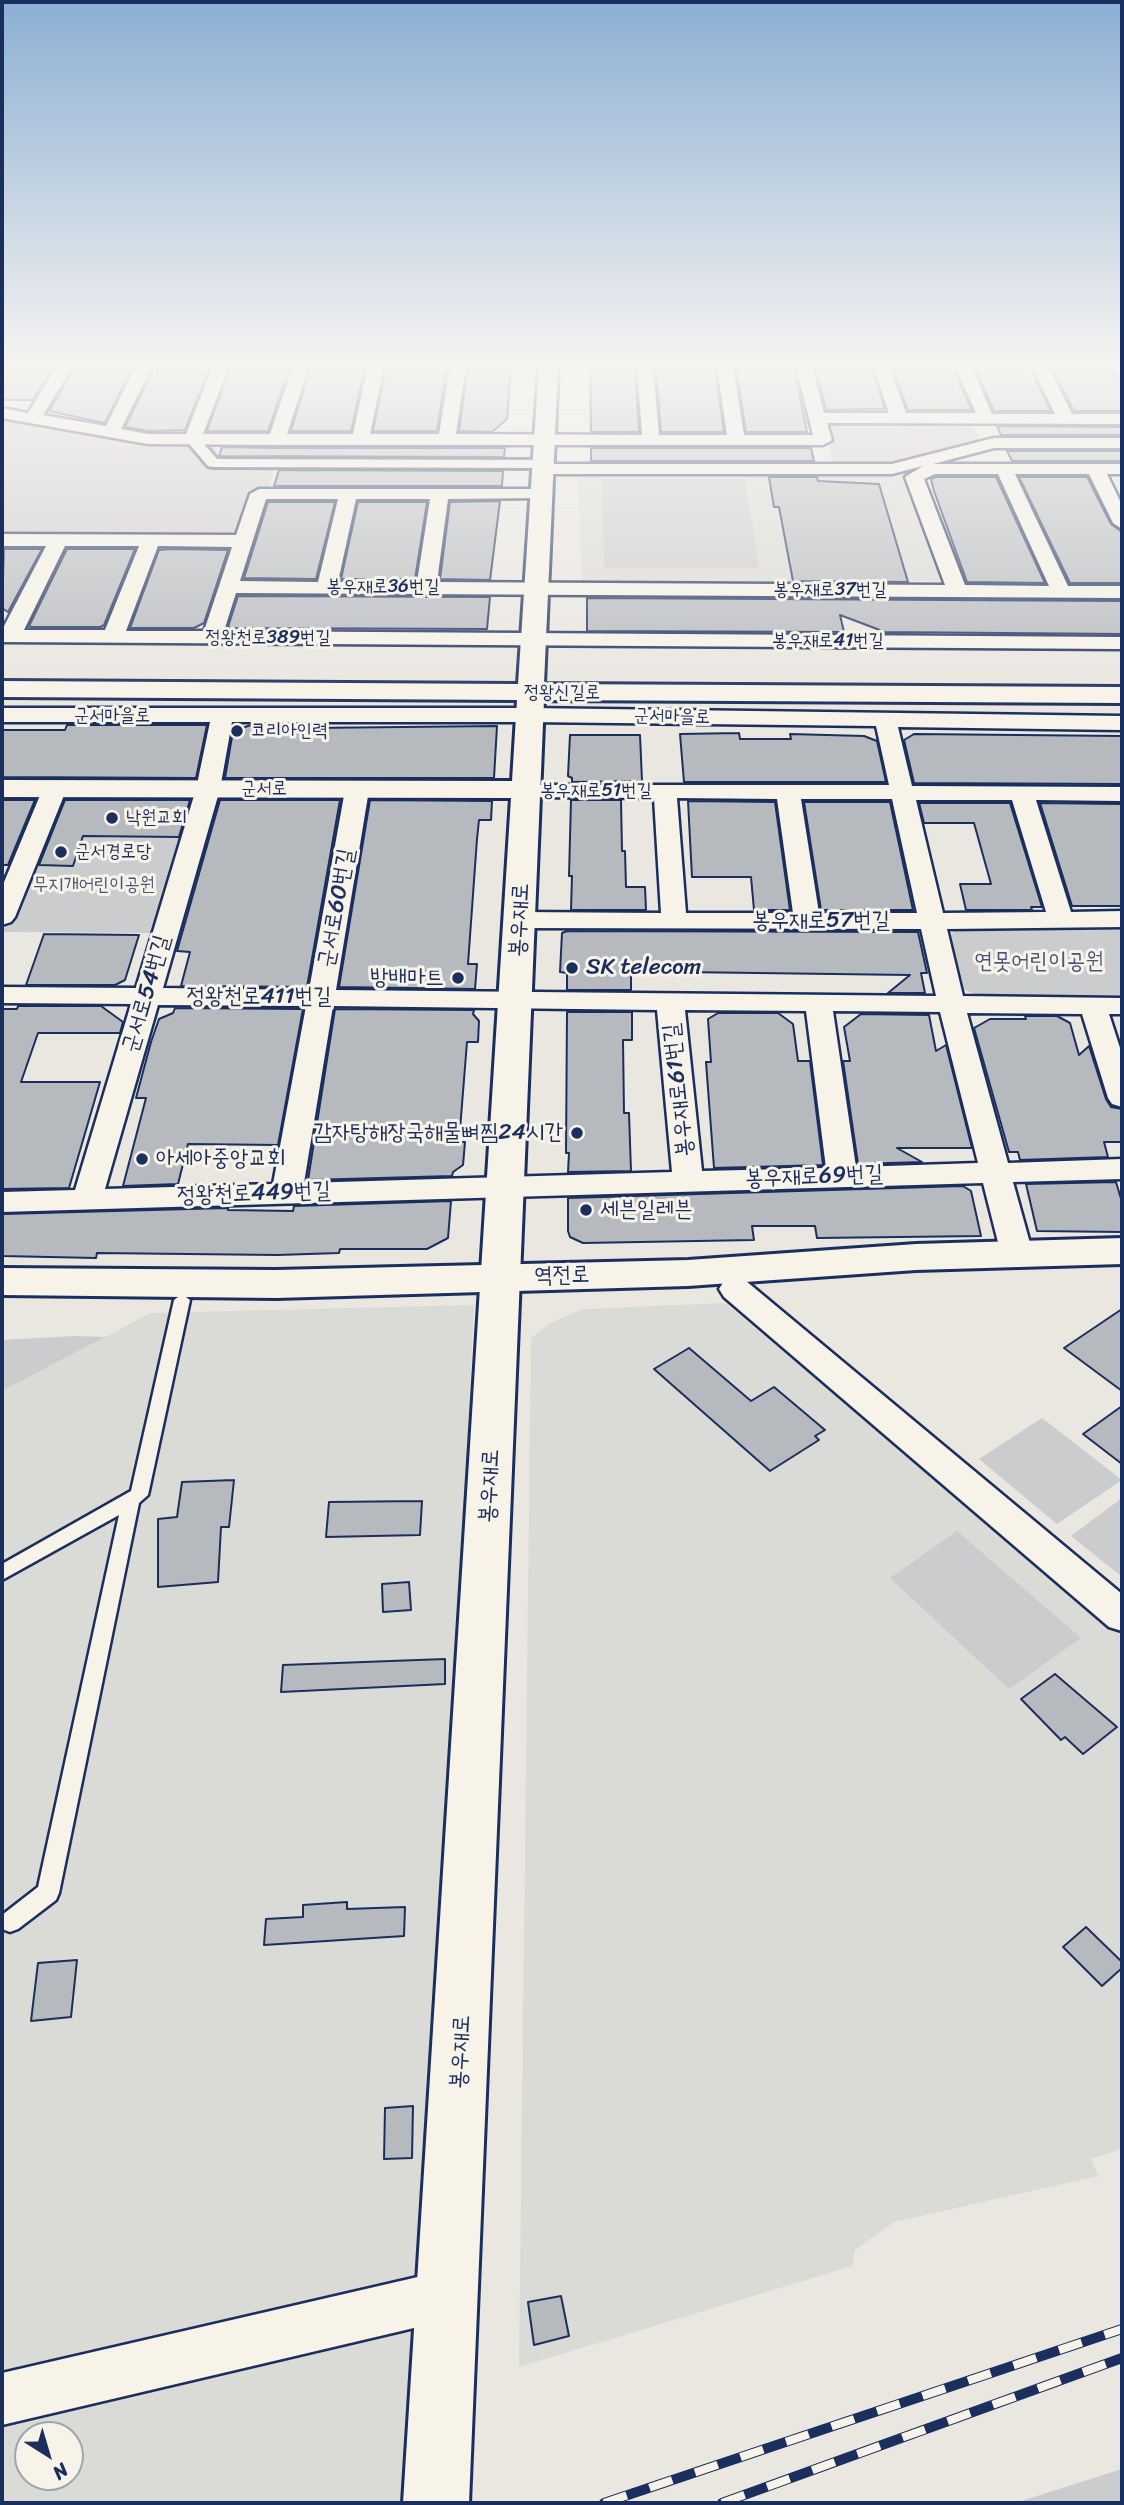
<!DOCTYPE html>
<meta charset="utf-8">
<style>
body{margin:0}
#map{position:relative;width:1124px;height:2505px;overflow:hidden;background:#eae7e0;font-family:Sriracha,sans-serif}
canvas{display:block}
.frame{position:absolute;inset:0;border:4px solid #1b2f5e;pointer-events:none}
.north{position:absolute;left:14px;top:2421px;width:70px;height:70px;box-sizing:border-box;background:#f7f3e8;border:2px solid #9fa5b1;border-radius:50%;rotate:143deg;font-size:19px;font-weight:700;line-height:28px;text-align:center;color:#1b2f5e}
.north::after{content:'';display:block;margin:auto;width:24px;height:32px;background:#1b2f5e;clip-path:polygon(50% 0,100% 100%,50% 72%,0 100%)}
</style>
<div id="map">
<canvas width="1124" height="2505"></canvas>
<div class="frame"></div>
<div class="north">N</div>
</div>
<script>
const c = document.querySelector('canvas').getContext('2d');
c.lineJoin = 'round';
function paint(path, color) {
  c.fillStyle = color;
  c.fill(path, 'evenodd');
}
function shape(rows) {
  const path = new Path2D();
  for (const r of rows) {
    path.moveTo(r[0], r[1]);
    for (let i = 2; i < r.length; i += 2) path.lineTo(r[i], r[i + 1]);
  }
  return path;
}
function stroke(path, color, width, dash) {
  c.strokeStyle = color;
  c.lineWidth = width;
  c.lineCap = dash ? 'butt' : 'round';
  c.setLineDash(dash || []);
  c.stroke(path);
}
function label(font, color, halo, rows, align = 'center') {
  c.font = font + ' Sriracha,"Poor Story",sans-serif';
  c.lineWidth = 6;
  c.setLineDash([]);
  c.textBaseline = 'middle';
  c.strokeStyle = halo;
  c.fillStyle = color;
  for (const [text, x, y, turn = 0] of rows) {
    c.save();
    c.translate(x, y);
    c.rotate((+turn || 0) * Math.PI / 180);
    c.textAlign = isNaN(turn) ? turn : align;
    if (halo) c.strokeText(text, 0, 0);
    c.fillText(text, 0, 0);
    c.restore();
  }
}
paint(shape([
 [902,472,942,581,582,583,578,473],
 [725,1303,1122,1636,1122,2149,1091,2159,1098,2176,894,2222,855,2250,852,2266,519,2367,531,1338,550,1323,583,1309],
 [474,1305,417,2503,2,2503,2,1391,151,1313],
 [28,2435,70,2435,70,2477,28,2477]
]), '#dadad6');
paint(shape([
 [2,417,143,443,219,443,210,470,274,470,268,490,252,490,238,536,2,536],
 [968,422,972,424,981,441,885,466,832,463,825,423],
 [602,479,745,479,759,568,604,568],
 [43,837,181,838,150,933,3,932],
 [959,925,1122,927,1122,997,985,998,962,989,951,935],
 [74,1336,105,1337,2,1391,2,1340],
 [1042,1418,1122,1480,1057,1524,979,1459],
 [1122,1498,1122,1577,1071,1536],
 [957,1531,1081,1638,1009,1689,890,1578],
 [1122,2469,1122,2503,1015,2503]
]), '#cbcccd');
const building = shape([
 [2,366,54,366,33,400,2,400,2,366],
 [76,366,133,366,105,423,49,411,76,366],
 [155,366,210,366,185,430,148,431,125,427,155,366],
 [231,366,290,366,268,431,207,431,231,366],
 [311,366,365,366,351,431,291,431,311,366],
 [386,366,447,366,437,431,373,431,386,366],
 [468,366,511,366,507,419,492,432,459,431,468,366],
 [590,366,635,366,639,432,591,432,590,366],
 [656,366,715,366,724,432,661,432,656,366],
 [736,366,794,366,807,432,746,432,736,366],
 [815,366,871,366,885,409,826,410,815,366],
 [892,366,952,366,972,410,908,410,892,366],
 [974,366,1029,366,1051,411,994,411,974,366],
 [1051,366,1107,366,1122,388,1122,411,1074,411,1051,366],
 [997,426,1122,427,1122,435,1001,435,997,426],
 [222,447,277,448,505,448,504,457,219,456,222,447],
 [591,448,811,448,814,461,591,461,591,448],
 [1007,451,1122,451,1122,461,1012,461,1007,451],
 [279,470,503,471,502,486,274,486,279,470],
 [769,477,817,477,818,481,879,484,908,582,793,581,779,507,774,507,769,477],
 [936,477,996,477,1045,583,967,582,934,491,931,479,936,477],
 [1019,477,1087,477,1111,524,1122,532,1122,583,1070,583,1019,477],
 [500,501,490,580,440,579,450,502,500,501],
 [268,502,335,502,316,579,244,578,268,502],
 [358,502,427,502,415,579,341,579,358,502],
 [4,549,42,549,8,612,2,608,4,549],
 [67,549,135,549,104,625,100,627,31,627,29,626,67,549],
 [170,549,228,550,204,623,194,628,130,628,159,550,170,549],
 [238,596,490,597,487,629,231,628,228,627,238,596],
 [587,598,1122,601,1122,634,885,632,840,615,844,632,587,631,587,598],
 [67,725,207,725,196,778,2,777,2,730,65,730,67,725],
 [251,725,309,726,308,728,497,726,494,778,225,778,233,731,251,725],
 [739,733,740,739,791,739,790,734,864,736,877,741,886,782,684,782,680,734,739,733],
 [914,734,1122,736,1122,784,914,783,904,740,914,734],
 [570,735,640,735,642,781,572,782,572,778,568,776,570,735],
 [2,800,35,800,8,865,2,865,2,800],
 [65,800,190,800,179,837,83,836,73,866,39,865,65,800],
 [220,800,340,800,307,987,181,986,190,952,177,951,220,800],
 [370,800,492,801,491,820,479,820,477,839,468,964,477,964,475,989,339,987,370,800],
 [571,800,621,800,622,851,625,851,626,887,645,887,646,910,571,910,572,876,569,876,571,800],
 [688,801,775,802,790,910,754,910,751,877,692,877,688,801],
 [804,802,890,802,913,910,821,910,804,802],
 [919,803,1010,803,1042,907,1031,907,1032,910,966,910,960,884,991,884,974,823,924,823,919,803],
 [1040,803,1122,804,1122,906,1072,906,1040,803],
 [567,931,918,932,927,973,921,973,925,993,888,993,910,975,681,972,631,971,631,990,567,990,567,973,560,972,562,933,567,931],
 [44,934,139,935,125,980,115,985,26,985,44,934],
 [18,1006,101,1006,123,1022,120,1033,38,1033,21,1082,100,1082,69,1188,2,1189,2,1009,17,1009,18,1006],
 [175,1008,303,1009,278,1145,188,1144,178,1184,123,1186,146,1098,136,1098,151,1042,159,1019,173,1013,175,1008],
 [335,1009,474,1010,473,1014,479,1021,478,1042,467,1042,459,1142,465,1142,463,1165,453,1172,452,1176,308,1180,335,1009],
 [567,1012,632,1012,632,1040,623,1040,624,1113,629,1113,631,1171,568,1172,569,1153,566,1153,567,1012],
 [718,1013,778,1013,793,1024,798,1061,810,1061,823,1165,714,1168,706,1062,711,1062,708,1019,718,1013],
 [861,1014,929,1015,936,1051,946,1045,972,1148,897,1148,922,1162,858,1164,843,1061,850,1061,844,1027,861,1014],
 [1025,1016,1057,1016,1070,1023,1079,1055,1089,1046,1106,1099,1111,1107,1122,1109,1122,1142,1104,1142,1108,1157,1020,1160,1018,1152,1009,1152,974,1028,990,1019,1026,1019,1025,1016],
 [1116,1182,1122,1202,1122,1232,1037,1231,1026,1184,1116,1182],
 [963,1186,971,1191,981,1236,817,1238,815,1226,752,1226,754,1240,583,1243,570,1237,568,1231,568,1198,963,1186],
 [451,1201,448,1238,427,1249,340,1249,339,1253,277,1255,97,1253,96,1258,2,1256,2,1214,228,1208,228,1210,293,1211,294,1206,451,1201],
 [1122,1309,1122,1391,1064,1348,1122,1309],
 [689,1348,751,1401,774,1387,825,1430,815,1436,819,1440,770,1471,654,1369,689,1348],
 [1122,1406,1122,1464,1083,1434,1122,1406],
 [234,1480,229,1527,221,1527,218,1582,158,1587,158,1519,177,1517,182,1482,234,1480],
 [422,1501,420,1535,326,1537,329,1502,422,1501],
 [409,1582,411,1610,383,1612,382,1584,409,1582],
 [445,1659,445,1684,281,1692,283,1665,445,1659],
 [1055,1674,1117,1727,1083,1754,1065,1737,1061,1740,1021,1699,1055,1674],
 [347,1902,347,1909,405,1907,404,1936,264,1945,266,1919,303,1917,303,1905,347,1902],
 [1086,1927,1122,1962,1122,1968,1102,1986,1063,1947,1086,1927],
 [77,1960,71,2017,31,2021,38,1963,77,1960],
 [413,2106,412,2158,384,2159,385,2108,413,2106],
 [561,2296,569,2336,534,2345,528,2302,561,2296]
]);
paint(building, '#b6babf');
stroke(building, '#1b2f5e', 2);
const service = shape([
 [182,1294,190,1300,148,1495,139,1503,59,1893,56,1900,18,1929,10,1932,2,1929,2,1915,38,1887,119,1515,2,1580,2,1564,131,1491,174,1300,182,1294]
]);
const pedestrian = shape([
 [192,435,197,436,217,459,544,460,551,464,544,468,213,467,208,466,185,439,192,435]
]);
const minor = shape([
 [57,366,73,366,43,415,106,426,136,366,152,366,121,429,148,434,186,434,213,366,229,366,203,434,270,434,293,366,309,366,287,434,353,434,368,366,384,366,370,434,439,434,450,366,466,366,456,434,642,435,637,366,653,366,659,435,727,435,717,366,733,366,744,435,813,435,796,366,812,366,824,413,889,413,873,366,889,366,906,413,976,413,955,366,971,366,992,414,1055,414,1032,366,1048,366,1072,414,1122,414,1122,424,827,423,832,440,823,445,277,445,148,444,2,418,2,408,28,413,57,366],
 [1110,366,1122,366,1122,377,1116,375,1110,366],
 [994,438,1122,438,1122,448,994,448,933,464,1122,464,1122,474,1107,474,1122,505,1122,529,1113,523,1089,474,1015,474,1068,586,1122,586,1122,598,236,593,224,631,1122,637,1122,649,2,642,2,630,46,546,2,546,2,534,236,535,250,494,259,489,548,489,551,493,542,498,448,499,437,582,945,585,905,477,923,466,892,474,543,474,534,469,543,464,892,464,994,438],
 [935,474,998,474,1049,586,965,585,924,479,935,474],
 [266,499,338,499,318,582,240,581,266,499],
 [356,499,430,499,417,582,338,582,356,499],
 [65,546,139,546,105,630,24,630,65,546],
 [158,546,232,547,204,631,126,631,158,546],
 [2,708,529,708,1122,716,1122,730,898,727,912,786,1122,787,1122,801,1036,800,1071,912,1122,911,1122,927,947,929,963,996,1122,998,1122,1014,1109,1014,1122,1054,1122,1107,1112,1104,1108,1098,1082,1014,967,1013,1008,1163,1122,1159,1122,1179,1013,1182,1033,1254,1028,1262,1017,1265,1006,1262,1001,1254,983,1183,2,1212,2,1192,75,1190,131,1004,2,1003,2,987,136,988,196,789,210,722,2,722,2,708],
 [232,722,529,722,876,726,889,785,519,785,515,790,519,795,527,797,654,798,661,913,520,912,511,915,507,920,511,925,520,928,921,929,936,996,336,990,369,790,365,785,357,783,349,785,345,790,309,990,163,988,220,789,232,722],
 [677,798,777,799,793,913,686,913,677,798],
 [801,799,892,799,917,913,819,913,801,799],
 [916,800,1012,800,1046,912,943,913,916,800],
 [158,1005,306,1006,273,1184,105,1189,158,1005],
 [333,1006,657,1010,672,1172,304,1183,333,1006],
 [685,1010,806,1011,826,1168,702,1171,685,1010],
 [833,1011,940,1012,978,1163,856,1167,833,1011],
 [55,781,63,783,67,788,15,917,11,922,2,925,2,887,43,788,47,783,55,781],
 [735,1278,746,1281,1122,1594,1122,1631,1109,1627,724,1297,719,1289,724,1281,735,1278],
 [448,2270,466,2277,473,2295,466,2313,448,2320,2,2425,2,2373,448,2270]
]);
const tertiary = shape([
 [539,366,558,366,544,684,1122,687,1122,703,544,700,469,2503,403,2503,511,798,2,797,2,780,512,781,517,700,2,697,2,681,518,684,539,366]
]);
const secondary = shape([
 [1122,1238,1122,1264,916,1270,688,1286,276,1298,2,1295,2,1268,276,1270,688,1260,916,1244,1122,1238]
]);
stroke(service, '#1b2f5e', 5);
stroke(pedestrian, '#1b2f5e', 6);
stroke(minor, '#1b2f5e', 5);
stroke(tertiary, '#1b2f5e', 6);
stroke(secondary, '#1b2f5e', 6);
paint(service, '#f7f3e8');
paint(pedestrian, '#f7f3e8');
paint(minor, '#f7f3e8');
paint(tertiary, '#f7f3e8');
paint(secondary, '#f7f3e8');
const rail = shape([
 [604,2503,1122,2329],
 [722,2503,1122,2358]
]);
stroke(rail, '#1b2f5e', 10);
stroke(rail, '#f7f3e8', 8, [24]);
const sky = c.createLinearGradient(0, 0, 0, 716);
sky.addColorStop(0, '#8cafd3');
sky.addColorStop(0.51, '#f6f4f1');
sky.addColorStop(1, '#f6f4f100');
c.fillStyle = sky;
c.fillRect(0, 0, 1124, 716);
for (const [x, y, r, color] of [
 [237,731,7,"#1b2f5e"],
 [112,818,7,"#1b2f5e"],
 [61,852,7,"#1b2f5e"],
 [572,968,7,"#1b2f5e"],
 [458,978,7,"#1b2f5e"],
 [577,1133,7,"#1b2f5e"],
 [142,1159,7,"#1b2f5e"],
 [586,1210,7,"#1b2f5e"]
]) {
  const dot = new Path2D();
  dot.arc(x, y, r, 0, 2 * Math.PI);
  c.fillStyle = color;
  c.fill(dot);
  stroke(dot, '#f7f3e8', 2.5);
}
label('19px', '#1b2f5e', '#f7f3e8', [
 ["봉우재로36번길",383,587],
 ["봉우재로37번길",830,590],
 ["정왕천로389번길",268,638],
 ["봉우재로41번길",828,641],
 ["정왕신길로",562,693],
 ["군서마을로",112,716],
 ["군서마을로",672,717,1],
 ["군서로",264,789],
 ["봉우재로51번길",596,791]
]);
label('19px', '#1b2f5e', '#f7f3e8', [
 ["코리아인력",251,731],
 ["낙원교회",126,818],
 ["군서경로당",75,852]
], 'left');
label('19px', '#47567a', '#f7f3e8', [
 ["무지개어린이공원",94,885]
]);
label('23px', '#1b2f5e', '#f7f3e8', [
 ["군서로60번길",337,908,-80],
 ["봉우재로",520,920,-87],
 ["봉우재로57번길",821,921],
 ["군서로54번길",147,994,-74],
 ["정왕천로411번길",259,997],
 ["봉우재로61번길",679,1090,-96],
 ["봉우재로69번길",814,1177,-2],
 ["정왕천로449번길",254,1194,-2],
 ["역전로",562,1276,-1],
 ["봉우재로",490,1486,-87],
 ["봉우재로",461,2052,-87]
]);
label('23px', '#47567a', '#f7f3e8', [
 ["연못어린이공원",1039,962]
]);
label('23px', '#1b2f5e', '#f7f3e8', [
 ["SK telecom",586,968],
 ["방배마트",444,978,"right"],
 ["감자탕해장국해물뼈찜24시간",563,1133,"right"],
 ["아세아중앙교회",156,1159],
 ["세븐일레븐",600,1210]
], 'left');
</script>
